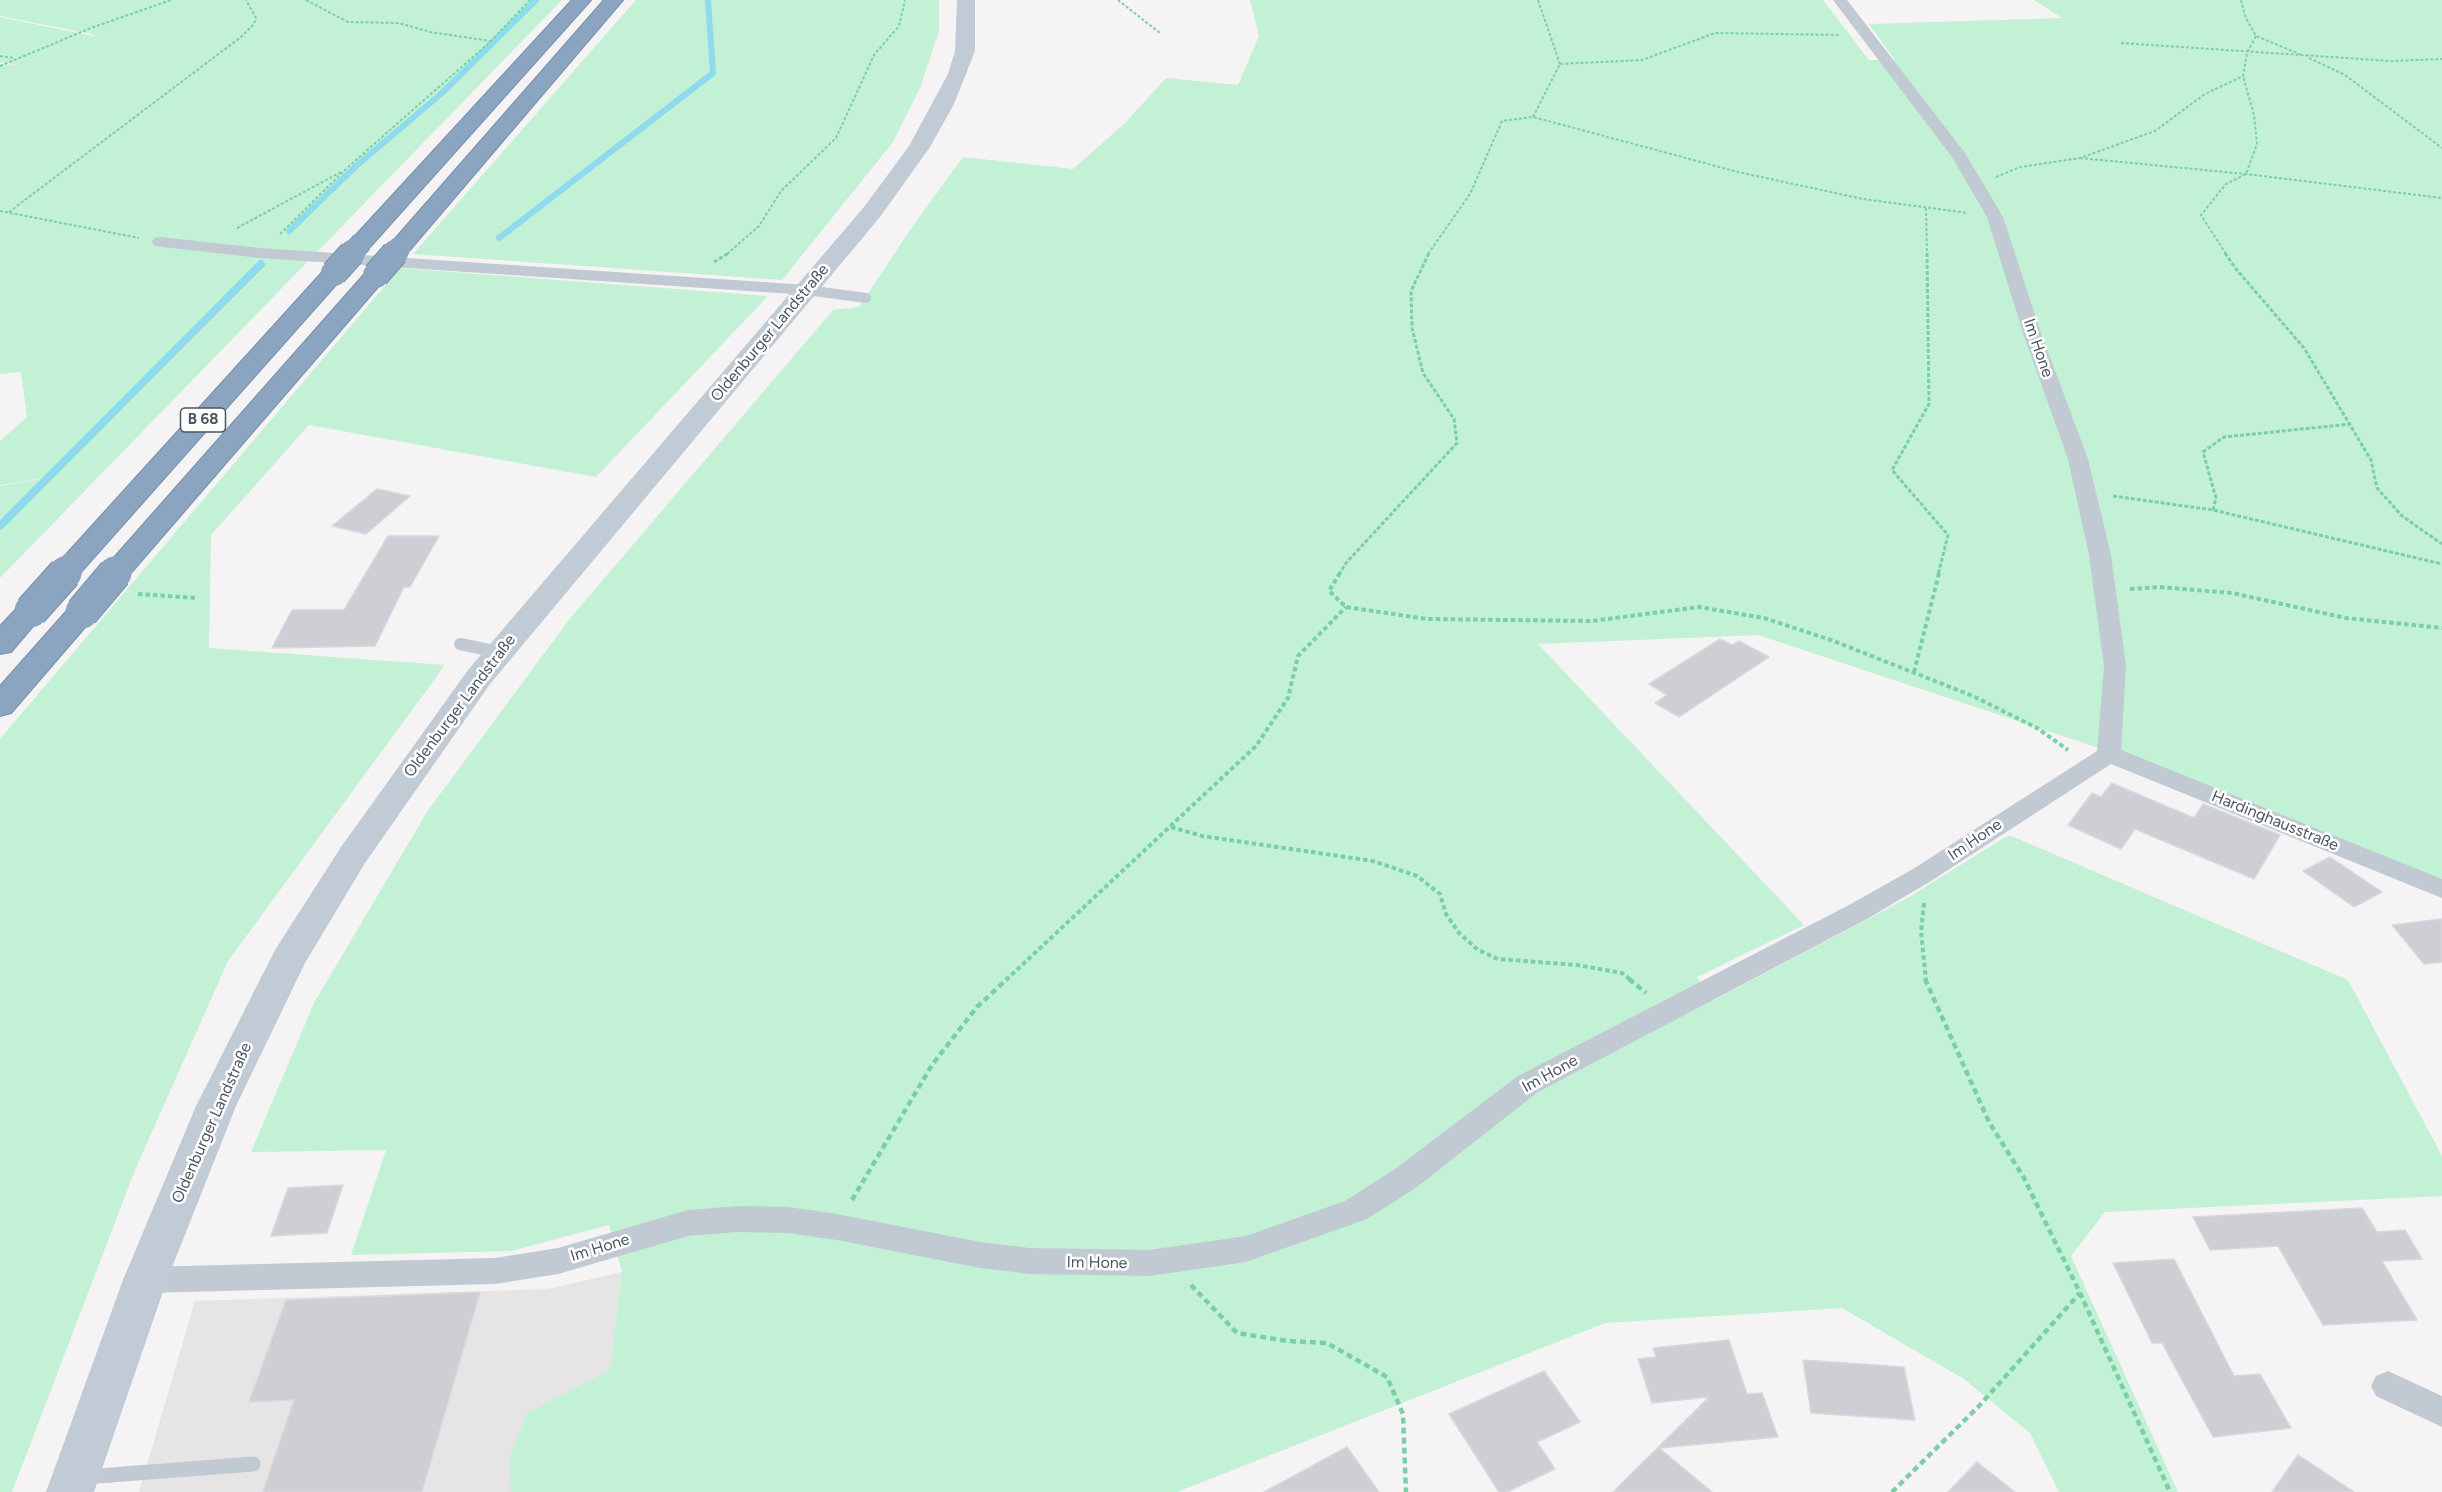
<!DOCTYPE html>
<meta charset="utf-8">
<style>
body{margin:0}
canvas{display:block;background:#f5f3f3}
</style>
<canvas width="2442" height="1492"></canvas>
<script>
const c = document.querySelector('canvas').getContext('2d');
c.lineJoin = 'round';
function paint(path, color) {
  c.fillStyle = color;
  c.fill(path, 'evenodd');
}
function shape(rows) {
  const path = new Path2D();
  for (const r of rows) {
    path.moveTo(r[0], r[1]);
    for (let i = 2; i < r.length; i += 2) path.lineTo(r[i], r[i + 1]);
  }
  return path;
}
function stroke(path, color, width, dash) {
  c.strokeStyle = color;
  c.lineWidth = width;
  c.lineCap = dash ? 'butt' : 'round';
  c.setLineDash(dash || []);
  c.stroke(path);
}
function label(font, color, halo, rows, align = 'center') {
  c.font = font + ' Figtree,sans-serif';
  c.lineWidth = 5;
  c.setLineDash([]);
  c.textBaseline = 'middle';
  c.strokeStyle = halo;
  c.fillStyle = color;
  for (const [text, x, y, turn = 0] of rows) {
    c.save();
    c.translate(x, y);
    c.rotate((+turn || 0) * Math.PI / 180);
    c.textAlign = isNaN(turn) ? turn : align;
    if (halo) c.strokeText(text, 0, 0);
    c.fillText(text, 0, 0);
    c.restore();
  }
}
paint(shape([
 [622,1272,610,1371,527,1413,509,1459,511,1492,139,1492,195,1301,548,1289]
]), '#e6e4e5');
paint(shape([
 [0,0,562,0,0,578,0,528,53,477,0,485,0,441,27,417,21,372,0,374,0,64,19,65,0,62,0,17,93,36,24,63,96,35,0,16],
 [636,0,939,0,939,31,920,88,893,142,782,280,413,254],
 [1250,0,1823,0,1869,60,1895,60,1869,24,2062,18,2034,0,2442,0,2442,889,2102,749,1758,635,1538,644,1804,925,1697,977,1714,1000,1904,900,2009,835,2348,980,2442,1156,2442,1196,2105,1212,2071,1256,2178,1492,2059,1492,2030,1433,1964,1379,1842,1308,1605,1323,1177,1492,511,1492,509,1459,527,1413,610,1370,622,1272,609,1225,511,1251,351,1255,386,1150,251,1152,314,1003,427,812,568,621,833,310,859,307,910,230,963,157,1073,169,1125,123,1166,78,1238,85,1259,36],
 [400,268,768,296,596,477,309,425,211,535,209,648,445,665,228,961,135,1170,12,1492,0,1492,0,739],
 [48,478,0,524,0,486]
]), '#c3f1d5');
stroke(shape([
 [289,231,356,166,442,93,536,0],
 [499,238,713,73,708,0]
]), '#90daee', 6);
stroke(shape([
 [0,526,261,264]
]), '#90daee', 8);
const building = shape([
 [377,489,410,496,366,534,332,526,377,489],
 [388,536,439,536,410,587,404,587,375,646,272,648,292,610,344,610,388,536],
 [1720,639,1732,645,1739,641,1769,657,1679,717,1655,703,1667,695,1649,684,1720,639],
 [2112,783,2194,818,2203,804,2280,835,2254,879,2135,829,2121,849,2068,825,2092,793,2101,797,2112,783],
 [2330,857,2382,892,2354,907,2303,871,2330,857],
 [2442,919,2442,962,2424,964,2392,925,2442,919],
 [343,1185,327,1233,271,1236,288,1188,343,1185],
 [2362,1208,2377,1232,2405,1230,2422,1259,2382,1261,2417,1320,2323,1325,2278,1246,2210,1250,2193,1217,2362,1208],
 [2174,1259,2234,1376,2260,1374,2291,1428,2213,1437,2162,1343,2152,1343,2113,1263,2174,1259],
 [480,1292,422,1492,263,1492,294,1400,249,1402,286,1300,480,1292],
 [1729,1340,1747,1394,1762,1393,1778,1437,1659,1448,1712,1492,1613,1492,1709,1397,1652,1403,1638,1359,1656,1357,1653,1348,1729,1340],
 [1803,1360,1904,1367,1915,1420,1811,1413,1803,1360],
 [1544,1371,1580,1422,1537,1442,1555,1469,1507,1492,1499,1492,1449,1414,1544,1371],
 [1347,1447,1379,1492,1264,1492,1347,1447],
 [2298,1455,2354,1492,2272,1492,2298,1455],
 [1977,1462,2015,1492,1948,1492,1977,1462]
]);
paint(building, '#cdcfd5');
stroke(building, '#d7d9de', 1.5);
const highway = shape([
 [572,0,591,0,370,247,354,247,350,242,354,237,572,0],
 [604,0,623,0,409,251,393,251,389,246,393,241,604,0],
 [334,266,342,268,346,273,342,278,81,572,71,575,61,572,56,566,61,560,326,268,334,266],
 [376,268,384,270,388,275,384,280,130,574,120,577,110,574,105,568,110,562,368,270,376,268],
 [31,602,42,605,46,611,11,652,0,654,0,626,20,605,31,602],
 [82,603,93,606,97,612,93,618,11,713,0,716,0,686,71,606,82,603]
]);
stroke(highway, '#7690ad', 2);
stroke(shape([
 [306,0,348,22,399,23,430,32,490,41],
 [1118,0,1160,33],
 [1538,0,1560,64],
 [2241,0,2245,16,2256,36,2302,55],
 [2121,43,2391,61,2442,59],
 [0,56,14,58],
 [2309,58,2345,75,2442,148],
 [0,66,91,28,171,0],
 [1533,117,1560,64,1642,60,1715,33,1840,35],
 [2080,158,2246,174,2442,198],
 [1996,177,2020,167,2080,158,2155,131,2205,94,2243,76,2247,53,2256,36],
 [1926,208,1927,254],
 [0,211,139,238],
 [9,212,241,37,254,24,256,18,246,0],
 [237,228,341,172],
 [280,234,347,168,491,41,530,0],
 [727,254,759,226,781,191,836,138,874,55,899,26,905,0],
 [1428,254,1470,194,1502,121,1533,117,1738,172,1863,199,1968,213],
 [2226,254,2201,215,2226,184,2246,174,2257,144,2254,115,2243,76]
]), '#7ad0a6', 2, [3, 2]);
stroke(shape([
 [1927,253,1929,404,1892,470,1948,535,1938,575],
 [2225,253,2236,269,2304,348,2371,460,2377,488,2402,516,2442,544],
 [714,262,729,253],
 [2113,496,2213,510,2442,564],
 [2213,510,2216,498,2203,452,2224,437,2351,424],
 [1339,575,1346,563,1457,443,1454,419,1423,373,1412,328,1411,291,1429,253]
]), '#7ad0a6', 3, [4, 2]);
stroke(shape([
 [1340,573,1329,591,1346,607,1427,619,1592,621,1699,607,1764,618,1831,640,1973,696,2037,728,2068,750],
 [2130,589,2159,587,2232,593,2346,618,2442,628],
 [138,594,196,598],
 [1914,672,1939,573],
 [1171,827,1202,836,1373,861,1417,876,1440,894,1446,914,1459,933,1478,950,1498,959,1577,965,1622,973,1631,980],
 [1924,903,1921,932,1926,980],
 [1006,980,1256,746,1288,698,1298,656,1346,607]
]), '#7ad0a6', 4, [4.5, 3]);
stroke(shape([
 [1629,979,1646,993],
 [1925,979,1989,1122,2024,1178,2080,1293,2170,1492],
 [852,1200,932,1065,977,1007,1007,979],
 [1191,1285,1237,1333,1288,1341,1327,1343,1387,1377,1403,1414,1406,1492],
 [1892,1492,1979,1406,2080,1293]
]), '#7ad0a6', 4.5, [6, 4]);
stroke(shape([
 [807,290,866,298]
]), '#c1cad2', 10);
stroke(shape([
 [460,644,499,652]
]), '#c1cad2', 12);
stroke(shape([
 [85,1477,253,1464]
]), '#c1cad2', 15);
paint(shape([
 [1833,0,1847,0,1965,153,2003,217,2041,333,2088,459,2111,555,2126,666,2121,750,2442,879,2442,898,2111,764,1931,881,1867,919,1538,1092,1417,1187,1367,1219,1246,1262,1149,1276,1030,1274,980,1268,837,1240,788,1233,738,1232,688,1236,558,1274,495,1284,145,1293,134,1289,129,1280,134,1271,145,1267,495,1258,558,1248,688,1210,738,1206,788,1207,837,1214,980,1242,1030,1248,1149,1250,1246,1236,1345,1201,1395,1169,1518,1076,1849,905,1913,869,2097,751,2104,666,2089,555,2068,459,2023,333,1987,217,1952,157,1833,0],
 [160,237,260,248,807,285,816,290,807,295,260,258,154,246,152,242,154,238,160,237],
 [2388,1371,2442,1396,2442,1427,2376,1396,2371,1386,2376,1376,2388,1371]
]), '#c1cad2');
paint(shape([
 [957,0,975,0,975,51,954,104,930,147,880,217,490,684,365,863,305,963,236,1106,167,1280,94,1492,46,1492,123,1280,196,1106,275,950,341,847,468,670,864,207,909,146,948,74,955,51,957,0]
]), '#c1cbd6');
paint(highway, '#8ba5c1');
const highwayBridgeFar2 = shape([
 [351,254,362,242],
 [394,254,401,246]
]);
const highwayBridgeFar1 = shape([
 [334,273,352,253],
 [376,275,395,253],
 [63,575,71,566],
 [114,575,120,568]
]);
const highwayBridge = shape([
 [31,611,65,573],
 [82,612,115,573]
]);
stroke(highwayBridgeFar2, '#7690ad', 22, []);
stroke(highwayBridgeFar1, '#7690ad', 28, []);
stroke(highwayBridge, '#7690ad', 35, []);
stroke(highwayBridgeFar2, '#8ba5c1', 21);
stroke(highwayBridgeFar1, '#8ba5c1', 26);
stroke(highwayBridge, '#8ba5c1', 33);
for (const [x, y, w] of [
 [203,420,45]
]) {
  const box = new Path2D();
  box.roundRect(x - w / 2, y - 12, w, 24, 4.5);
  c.fillStyle = '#fff';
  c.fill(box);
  stroke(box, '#4a5661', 1.5);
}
label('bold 15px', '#4a5661', null, [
 ["B 68",203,420]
]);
label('16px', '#4a5661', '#fff', [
 ["Oldenburger Landstraße",770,333,-50],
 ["Im Hone",2038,348,71],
 ["Oldenburger Landstraße",460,706,-53],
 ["Hardinghausstraße",2275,821,22],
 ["Im Hone",1975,840,-34],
 ["Im Hone",1550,1074,-29],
 ["Oldenburger Landstraße",212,1123,-66],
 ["Im Hone",600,1248,-17],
 ["Im Hone",1097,1263,1]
]);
</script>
